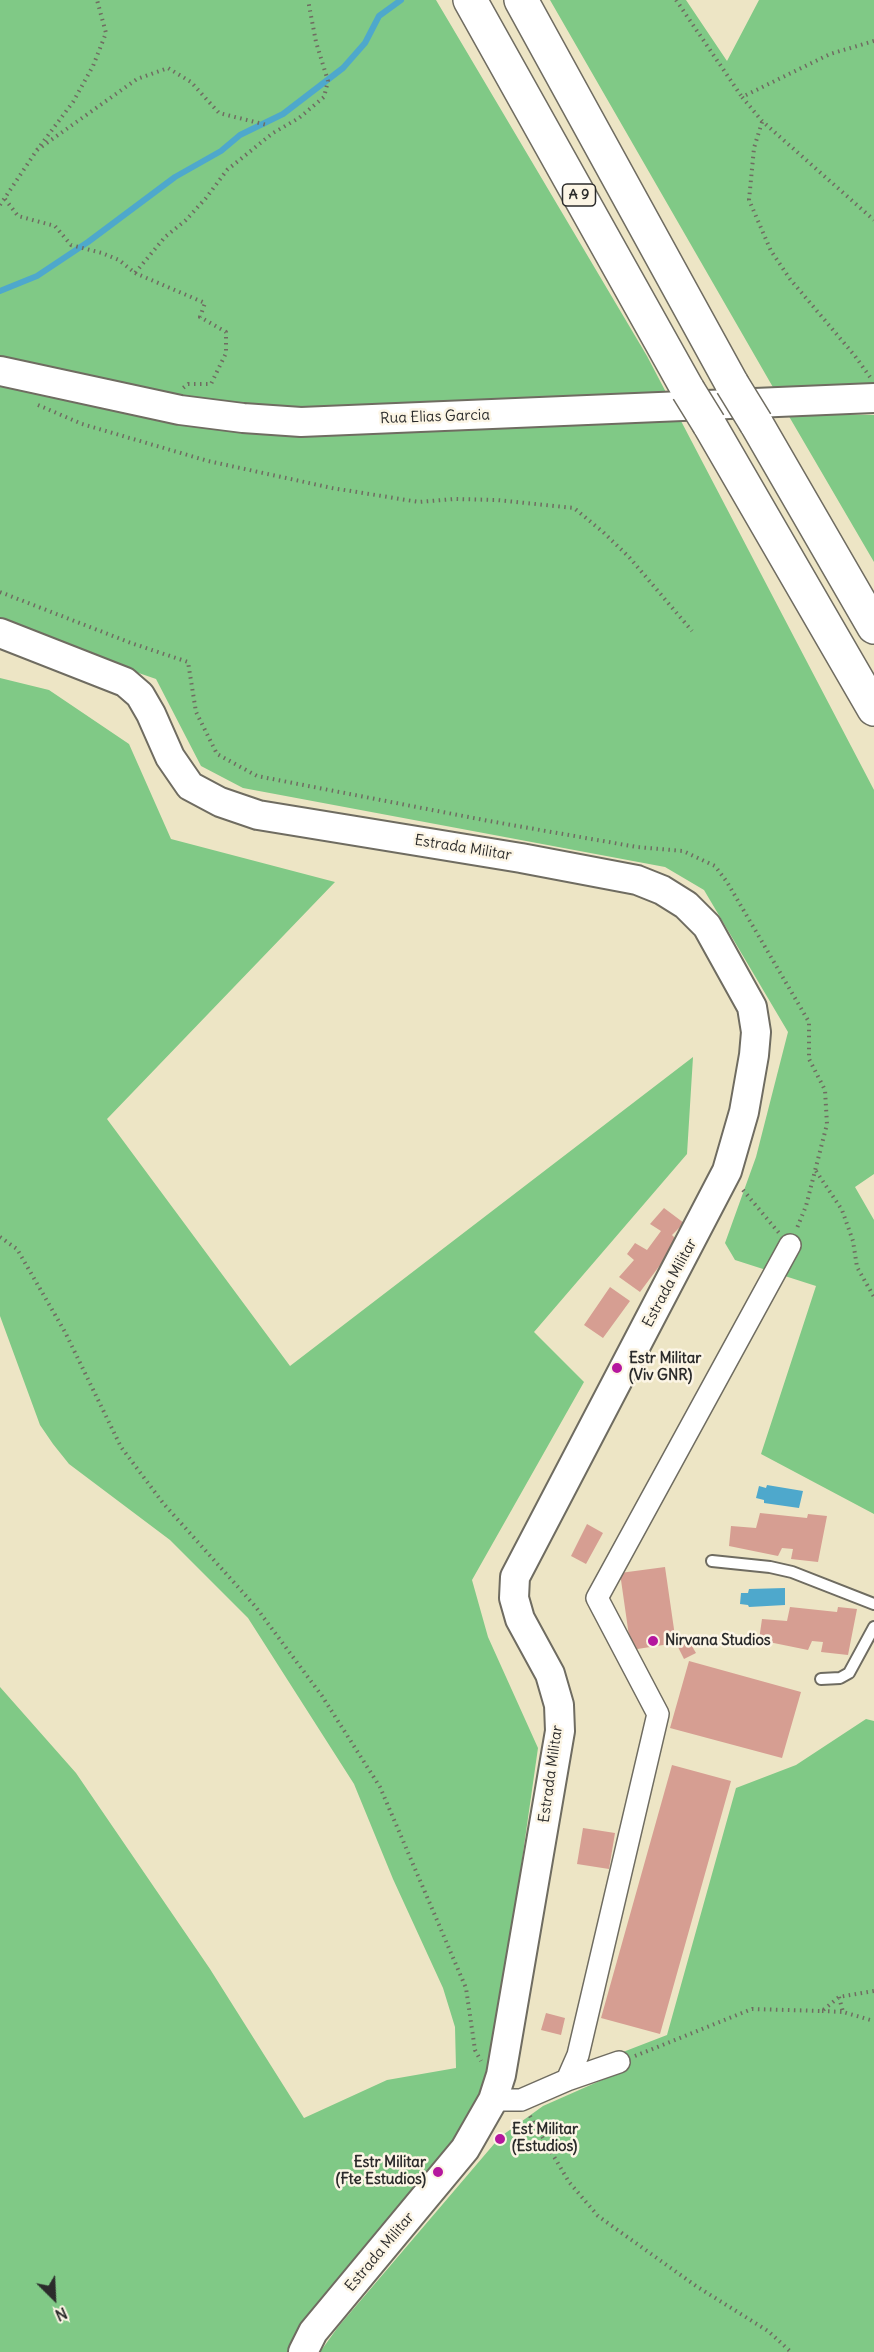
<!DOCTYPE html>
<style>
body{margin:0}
#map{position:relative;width:874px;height:2352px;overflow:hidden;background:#ede5c5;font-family:Delius,sans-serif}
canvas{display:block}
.north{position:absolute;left:24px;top:2268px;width:60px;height:60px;-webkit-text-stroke:4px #fcf5e5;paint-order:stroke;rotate:156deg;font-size:16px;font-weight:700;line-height:24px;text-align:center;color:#2b2b2b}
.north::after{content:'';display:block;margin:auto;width:21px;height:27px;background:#2b2b2b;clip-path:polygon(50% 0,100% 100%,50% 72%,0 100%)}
</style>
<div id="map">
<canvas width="874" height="2352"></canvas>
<div class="north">N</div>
</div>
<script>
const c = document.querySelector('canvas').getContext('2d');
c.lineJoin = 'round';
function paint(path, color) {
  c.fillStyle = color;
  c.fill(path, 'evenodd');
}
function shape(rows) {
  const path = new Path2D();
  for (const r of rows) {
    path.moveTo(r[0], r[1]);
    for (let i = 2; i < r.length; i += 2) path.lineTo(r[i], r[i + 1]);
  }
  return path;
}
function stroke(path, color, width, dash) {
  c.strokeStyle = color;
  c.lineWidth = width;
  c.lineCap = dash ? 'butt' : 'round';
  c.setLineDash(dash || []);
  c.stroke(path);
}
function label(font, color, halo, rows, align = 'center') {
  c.font = font + ' Delius,sans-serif';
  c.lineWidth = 5;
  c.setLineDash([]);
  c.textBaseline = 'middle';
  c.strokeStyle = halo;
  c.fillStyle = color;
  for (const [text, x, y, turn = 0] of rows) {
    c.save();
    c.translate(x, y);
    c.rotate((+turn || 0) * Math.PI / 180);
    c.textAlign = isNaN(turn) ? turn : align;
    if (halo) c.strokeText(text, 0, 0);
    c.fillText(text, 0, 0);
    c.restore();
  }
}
paint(shape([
 [0,0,436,0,647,356,874,790,874,1174,855,1187,874,1220,874,1514,761,1454,816,1286,735,1260,725,1243,756,1157,788,1032,704,890,665,867,243,788,201,766,156,679,0,625],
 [550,0,686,0,727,61,759,0,874,0,874,389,774,389],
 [787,413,874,415,874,562],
 [0,678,49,690,129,744,171,839,335,882,107,1119,290,1366,693,1057,687,1154,534,1332,584,1382,472,1580,488,1637,538,1748,491,2077,458,2139,289,2352,0,2352,0,1687,76,1773,210,1969,304,2118,387,2080,456,2068,455,2027,443,1988,393,1879,354,1784,248,1618,170,1540,69,1464,53,1444,40,1425,0,1316],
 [866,1719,874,1721,874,2352,320,2352,338,2327,500,2137,543,2106,629,2068,623,2052,667,2035,736,1788,796,1765]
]), '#80c986');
paint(shape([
 [767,1485,803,1491,799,1508,764,1503,764,1500,756,1498,759,1486,766,1488],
 [785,1588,785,1605,749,1607,748,1605,740,1604,741,1593,748,1593,749,1589]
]), '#4ea8cc');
stroke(shape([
 [0,291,37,276,88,242,175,177,221,151,240,135,283,114,343,68,365,43,379,16,401,0]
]), '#4ea8cc', 6);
paint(shape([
 [664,1208,684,1223,672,1235,678,1241,640,1292,619,1277,634,1260,627,1254,635,1243,647,1250,661,1231,650,1224],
 [610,1287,630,1301,603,1338,584,1325],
 [760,1513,807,1518,808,1514,827,1516,818,1562,791,1559,793,1549,782,1548,778,1556,729,1546,731,1526,756,1528],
 [587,1524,603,1533,586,1564,571,1556],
 [665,1567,676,1643,631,1650,620,1573],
 [790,1607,837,1612,838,1607,857,1609,848,1655,821,1652,823,1642,812,1641,808,1650,759,1640,762,1619,787,1621],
 [686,1636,696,1653,684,1659,676,1643],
 [689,1661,801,1692,782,1758,670,1728],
 [672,1765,731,1781,660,2034,601,2018],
 [583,1828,615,1833,609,1869,577,1864],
 [546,2013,565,2018,561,2035,541,2030]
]), '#d69e92');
const lane = shape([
 [712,1561,770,1567,792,1572,874,1604],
 [821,1679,840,1678,849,1673,874,1627]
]);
const street = shape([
 [567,2080,578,2055,658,1714,597,1598,790,1245],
 [493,2100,521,2100,567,2080,619,2062]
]);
const secondary = shape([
 [0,371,180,410,243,418,301,422,874,398],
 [0,633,125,682,140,695,151,714,170,757,190,786,220,802,258,815,521,858,637,880,662,890,686,905,707,926,752,1007,756,1032,754,1055,744,1112,727,1171,515,1577,514,1598,520,1619,550,1674,559,1705,560,1731,501,2075,493,2100,465,2149,313,2332,303,2352]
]);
const highway = shape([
 [470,0,688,390],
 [521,0,732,384],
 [756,423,874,627],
 [709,424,874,709]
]);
stroke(lane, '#6f6c61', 14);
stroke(street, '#6f6c61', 24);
stroke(secondary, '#6f6c61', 32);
stroke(highway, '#6f6c61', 36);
stroke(shape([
 [676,0,742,97],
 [874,41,830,54,742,97,762,121,874,220],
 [762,122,754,148,749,200,771,251,790,279,855,356,870,377],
 [37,150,137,79,168,68,191,82,219,113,267,125],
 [5,199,18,216,55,226,71,245,102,253,119,260,135,273,165,237,186,220,206,198,227,170,273,133,299,118,324,97,328,81,316,42,308,0],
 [0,205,37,150,73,102,93,66,106,33,97,0],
 [135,273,205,303,200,317,226,332,226,353,211,384,188,384,183,388],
 [38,405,82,424,208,461,332,488,419,502,455,499,497,500,574,508,603,532,629,557,692,631],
 [0,592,131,643,188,662,196,712,217,754,257,776,489,821,637,847,683,851,715,866,727,882,809,1022,809,1059,825,1090,827,1124,806,1206,797,1228],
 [816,1171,842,1210,853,1241,857,1267,874,1297],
 [743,1190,779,1233],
 [0,1237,17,1249,65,1332,121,1447,163,1503,255,1606,322,1696,380,1787,466,1988,475,2050,481,2061],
 [839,1997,843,2012,874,2021],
 [822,2011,843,2012],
 [635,2056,752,2009,822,2011,839,1997,874,1991],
 [530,2116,569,2182,598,2216,696,2286,768,2331,791,2352]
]), '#6f6c61', 4, [1.5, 4.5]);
stroke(lane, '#fff', 10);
stroke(street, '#fff', 21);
stroke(secondary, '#fff', 28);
stroke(highway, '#fff', 33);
const highwayBridge = shape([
 [732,384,756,423],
 [688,390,709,424]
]);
stroke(highwayBridge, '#6f6c61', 36, []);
stroke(highwayBridge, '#fff', 33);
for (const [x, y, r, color] of [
 [617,1368,6,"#b5179e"],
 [653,1641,6,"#b5179e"],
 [500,2139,6,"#b5179e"],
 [438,2172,6,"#b5179e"]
]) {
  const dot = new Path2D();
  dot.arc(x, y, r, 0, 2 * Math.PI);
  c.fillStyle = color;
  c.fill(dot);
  stroke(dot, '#fcf5e5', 2);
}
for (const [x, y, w] of [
 [579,195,33]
]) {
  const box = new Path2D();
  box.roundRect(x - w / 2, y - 11, w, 22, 4.5);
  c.fillStyle = '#fcf5e5';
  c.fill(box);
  stroke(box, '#2b2b2b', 1.5);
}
label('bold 14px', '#2b2b2b', null, [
 ["A 9",579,195]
]);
label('15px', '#2b2b2b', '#fcf5e5', [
 ["Rua Elias Garcia",435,417,-2],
 ["Estrada Militar",463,848,9],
 ["Estrada Militar",670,1283,-62],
 ["Estrada Militar",551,1774,-82],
 ["Estrada Militar",380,2252,-50]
]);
label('bold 15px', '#2b2b2b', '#fcf5e5', [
 ["Estr Militar",629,1359],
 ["(Viv GNR)",629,1376],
 ["Nirvana Studios",665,1641],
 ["Est Militar",512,2130],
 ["(Estudios)",512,2147],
 ["Estr Militar",426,2163,"right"],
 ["(Fte Estudios)",426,2180,"right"]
], 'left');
</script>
